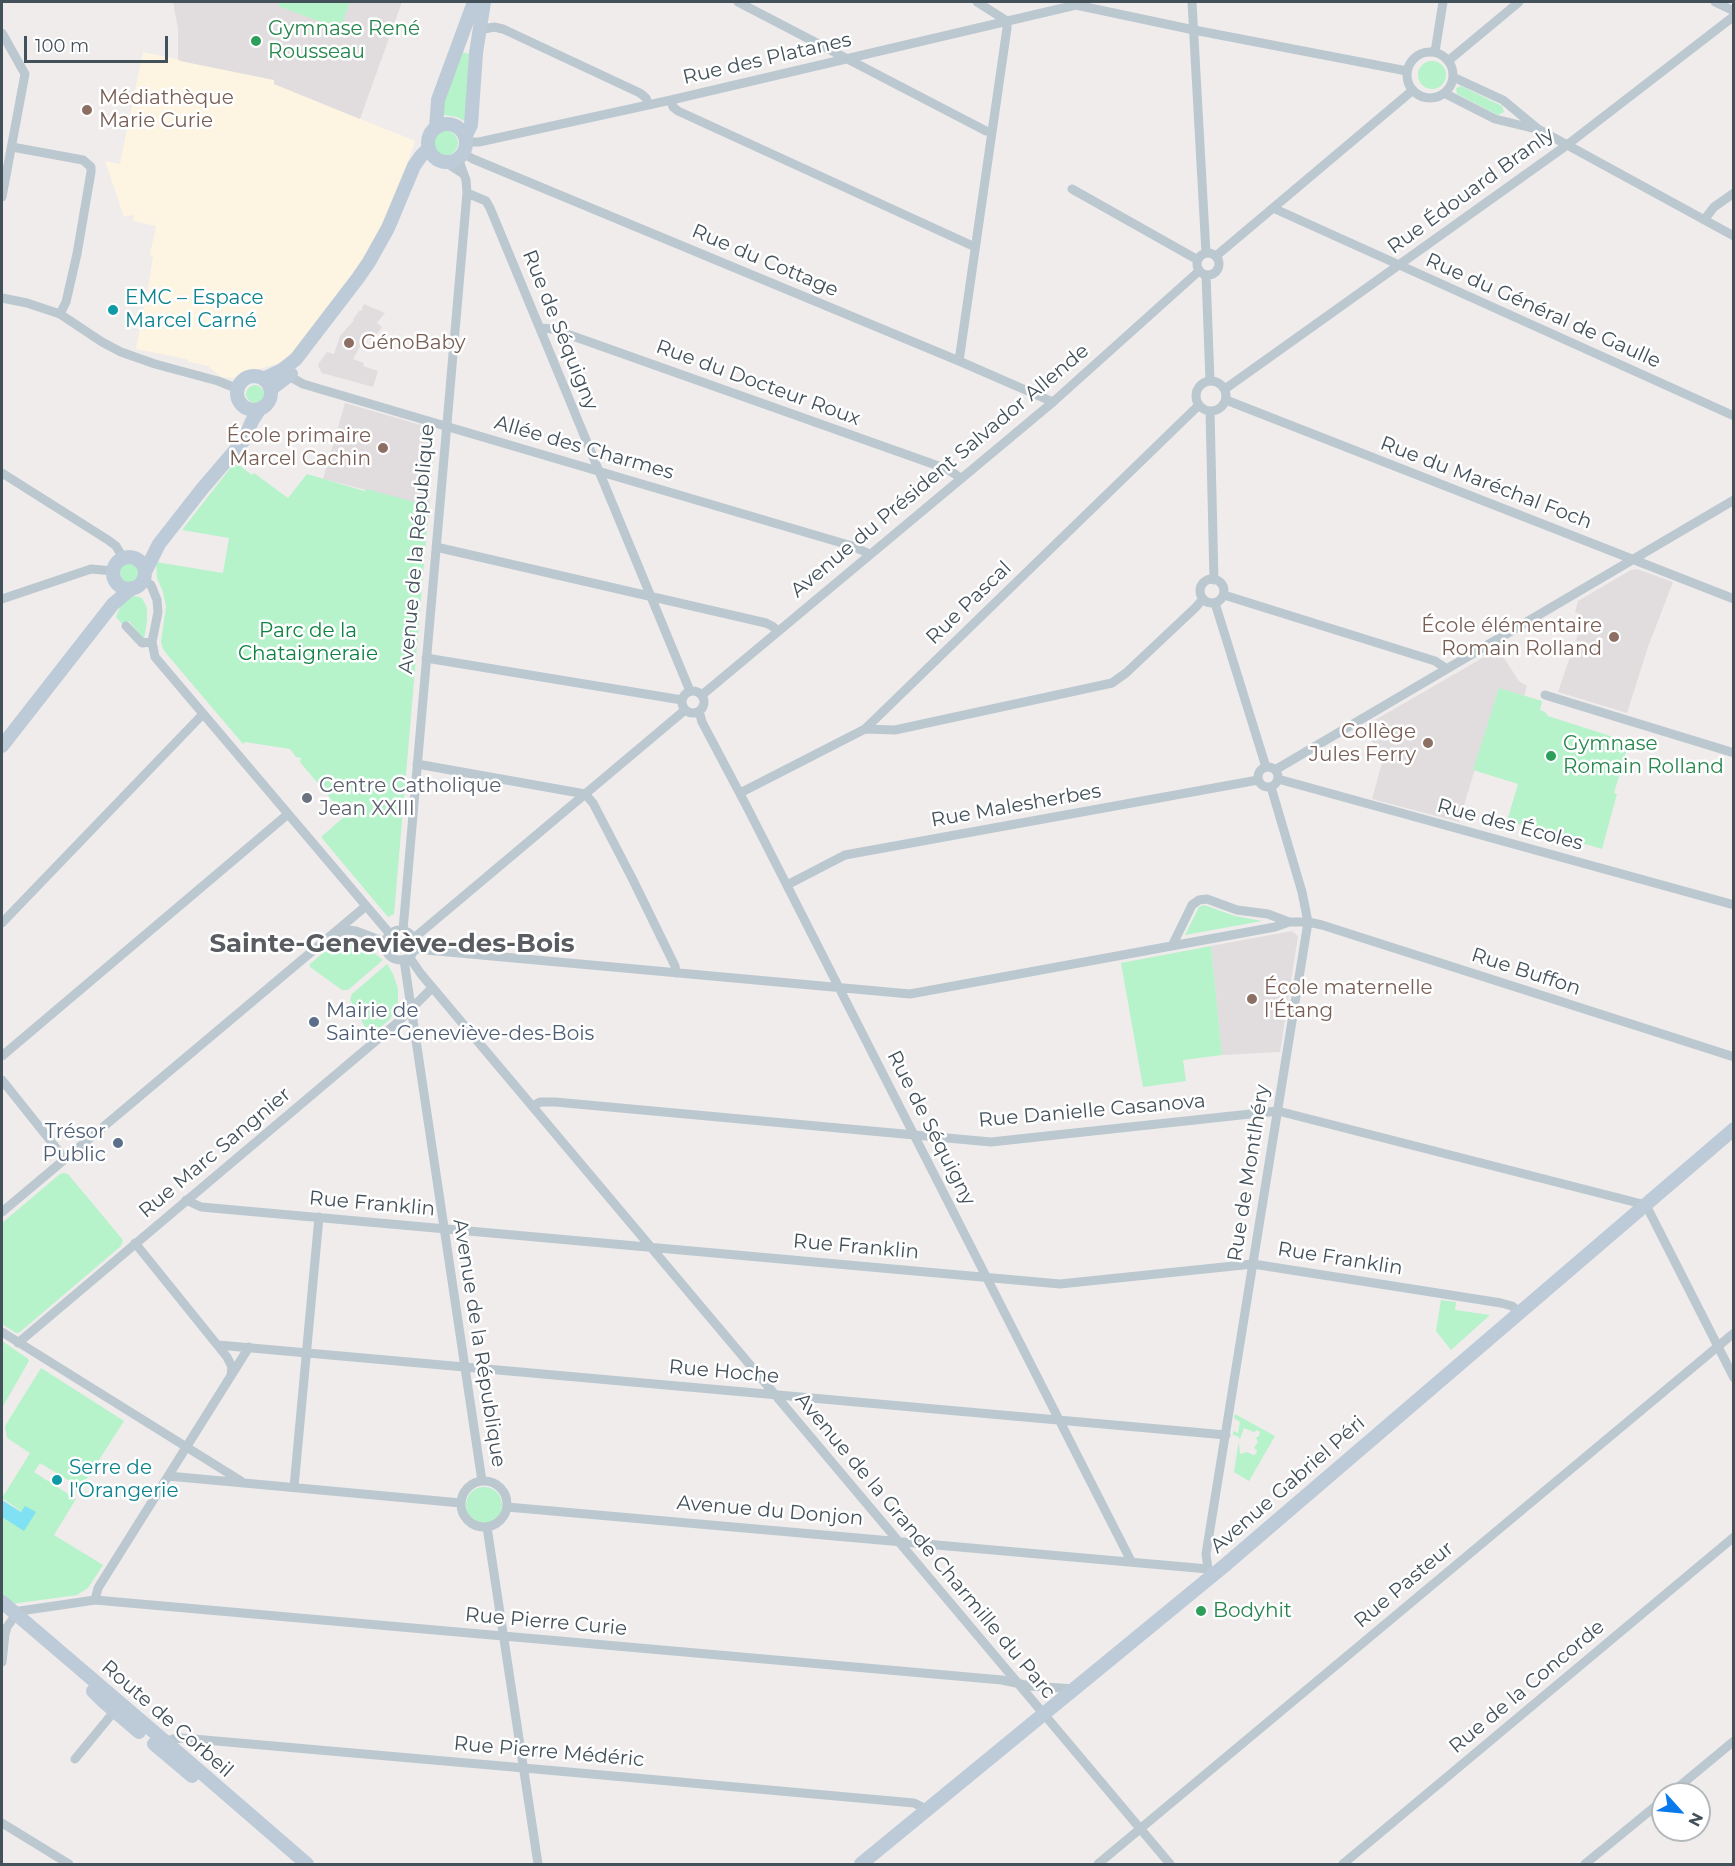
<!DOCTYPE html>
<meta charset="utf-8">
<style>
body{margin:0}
#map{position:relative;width:1735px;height:1866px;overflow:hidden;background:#f0ecec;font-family:Montserrat,sans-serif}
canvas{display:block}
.frame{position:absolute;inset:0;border:3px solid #43515b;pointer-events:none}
.north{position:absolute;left:1651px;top:1782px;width:60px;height:60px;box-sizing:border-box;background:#fff;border:2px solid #b4b9bd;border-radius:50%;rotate:117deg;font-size:16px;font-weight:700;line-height:24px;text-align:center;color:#43515b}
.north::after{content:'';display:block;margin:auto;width:21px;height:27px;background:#0a79ec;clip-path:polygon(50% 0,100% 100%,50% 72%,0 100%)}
.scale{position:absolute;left:24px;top:36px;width:144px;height:27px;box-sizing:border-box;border:3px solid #43515b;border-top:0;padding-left:8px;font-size:18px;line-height:21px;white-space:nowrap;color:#43515b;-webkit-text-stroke:4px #fff;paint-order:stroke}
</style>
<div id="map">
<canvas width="1735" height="1866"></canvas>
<div class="frame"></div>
<div class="north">N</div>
<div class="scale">100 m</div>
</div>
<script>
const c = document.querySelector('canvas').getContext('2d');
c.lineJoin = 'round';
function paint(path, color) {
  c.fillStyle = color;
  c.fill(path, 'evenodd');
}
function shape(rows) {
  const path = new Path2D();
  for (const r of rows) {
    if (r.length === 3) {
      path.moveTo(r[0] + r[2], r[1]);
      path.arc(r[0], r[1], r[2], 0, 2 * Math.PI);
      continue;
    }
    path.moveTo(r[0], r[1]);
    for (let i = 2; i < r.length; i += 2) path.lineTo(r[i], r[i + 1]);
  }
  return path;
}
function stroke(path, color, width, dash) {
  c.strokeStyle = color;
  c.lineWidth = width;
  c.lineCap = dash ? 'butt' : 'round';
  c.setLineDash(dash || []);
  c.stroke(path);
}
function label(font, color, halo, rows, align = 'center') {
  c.font = font + ' Montserrat,sans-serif';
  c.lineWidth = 5;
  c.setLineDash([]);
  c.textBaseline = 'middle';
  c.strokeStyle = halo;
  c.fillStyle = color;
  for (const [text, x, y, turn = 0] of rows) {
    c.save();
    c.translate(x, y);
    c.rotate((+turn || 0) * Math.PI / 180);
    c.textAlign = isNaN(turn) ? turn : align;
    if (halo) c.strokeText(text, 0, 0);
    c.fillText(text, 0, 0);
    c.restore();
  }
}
paint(shape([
 [143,52,274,80,274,84,415,141,388,218,375,244,289,360,246,373,235,378,221,377,208,366,190,362,186,359,136,349,150,277,153,256,150,255,156,226,133,221,134,216,132,215,124,217,105,161,120,164]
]), '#fdf4e2');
paint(shape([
 [173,2,402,2,360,119,274,84,274,80,180,61,178,59,178,29],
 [364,304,385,313,377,323,382,327,372,340,366,336,353,359,364,363,363,366,378,371,373,387,322,373,318,366,319,363,327,352,334,354,340,336,354,320,353,319,360,310,361,311],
 [345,403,431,428,435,434,429,506,323,479],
 [1637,569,1673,582,1648,647,1627,713,1558,692,1580,628,1578,627,1580,614,1575,612,1578,601,1631,570],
 [1498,649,1519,681,1527,686,1524,696,1499,689,1459,822,1372,799,1383,759,1363,727],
 [1292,931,1298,936,1280,1052,1222,1055,1211,946]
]), '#e1ddde');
paint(shape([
 [280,2,350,2,340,29,278,6],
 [462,52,469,54,465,121,457,117,444,115,444,100],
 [1432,75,14],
 [1461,86,1502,106,1504,112,1498,115,1457,94,1456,88],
 [446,143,12],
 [255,394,9],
 [235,462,252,475,254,473,288,498,307,474,364,491,367,489,429,506,394,914,388,917,321,837,345,816,300,762,301,758,296,757,290,749,245,742,243,744,165,652,162,646,161,641,166,607,163,592,157,578,156,562,223,573,229,538,182,530],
 [131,572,11],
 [132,595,142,598,147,608,147,621,144,640,129,621,123,625,116,617,121,604],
 [1499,688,1542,701,1540,710,1545,712,1548,716,1629,742,1614,793,1617,794,1602,849,1507,821,1518,784,1473,770],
 [1204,905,1235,916,1262,921,1185,935,1199,907],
 [346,942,366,947,383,960,348,990,342,990,310,967,310,964,332,945],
 [1211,946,1222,1055,1183,1060,1186,1081,1143,1087,1121,963],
 [387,964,393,974,398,989,398,1007,390,1019,370,1036,350,1000,352,994],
 [64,1173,68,1174,123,1240,121,1246,20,1332,16,1333,2,1324,2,1223,60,1174],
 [1441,1300,1456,1302,1455,1310,1490,1315,1451,1350,1436,1331],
 [2,1341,27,1358,29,1361,2,1408],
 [41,1368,124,1421,81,1488,40,1463,34,1472,76,1499,54,1535,103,1565,88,1588,77,1595,11,1604,2,1596,2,1517,24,1530,22,1512,2,1498,30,1453,7,1438,5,1426],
 [1235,1414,1275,1436,1249,1481,1234,1472,1238,1446,1239,1443,1240,1454,1247,1452,1253,1455,1256,1454,1257,1450,1254,1448,1258,1442,1256,1438,1259,1436,1260,1432,1257,1430,1254,1432,1244,1428,1240,1439,1237,1436,1233,1435,1233,1431,1238,1433,1240,1422,1234,1418],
 [484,1505,18]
]), '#b6f2ca');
paint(shape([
 [2,1500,21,1512,25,1506,36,1512,24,1531,2,1517]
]), '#7fe1f3');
stroke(shape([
 [738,2,986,131,992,132],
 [1192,2,1206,253],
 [1715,2,1734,11],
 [479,30,494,27,503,29,640,93,646,98,648,104],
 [2,33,25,74,2,197],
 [1435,52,1443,2],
 [1430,75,23],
 [1448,61,1519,2],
 [1453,77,1503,100,1538,129,1734,236],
 [1444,93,1495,119,1536,129],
 [671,100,673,107,678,111,975,247],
 [465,142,479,142,671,100,1076,5,1194,30,1407,71],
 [12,147,83,160,91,167,91,172,77,254,66,302,60,314],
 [463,153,473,159,959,361,1053,402],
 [445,162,462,173],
 [1072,189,1198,260],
 [467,193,486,201,490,208,690,691],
 [1273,208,1734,416],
 [1704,220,1714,207,1734,193],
 [1208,264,11],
 [1216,256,1413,90],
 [1206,275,1210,381],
 [2,298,27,303,60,314,102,342,121,352,155,364,218,381,238,389],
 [540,328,553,329,947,469,961,478],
 [959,361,1007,28,1007,21,977,2],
 [289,376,303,384,852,546,870,554],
 [1211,396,15],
 [1225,389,1567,145,1734,16],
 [1226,400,1734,599],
 [1210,411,1214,580],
 [2,473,108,540,116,546,123,558],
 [436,547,766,623,772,626,778,631],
 [1212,591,12],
 [143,580,151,585,157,600,158,612,152,642,155,657,390,934],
 [1224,595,1435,661,1447,669],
 [2,599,91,569,114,571],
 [1215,603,1266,767],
 [126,626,142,643,152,642],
 [426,658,682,700],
 [693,702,11],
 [702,695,1053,402,1199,271],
 [1545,695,1734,753],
 [699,711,702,722,747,807,1131,1561],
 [865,729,895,730,1112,683,1126,673,1195,608,1203,599],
 [417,764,585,794,593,803,633,880,675,966,676,973],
 [1268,777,10],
 [1275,770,1734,500],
 [1278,779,1734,905],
 [740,793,865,729,1199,405],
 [787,885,845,855,1258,780],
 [2,923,203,714],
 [400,945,15],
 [403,930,467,193,466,180,458,158],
 [337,933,348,930,356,931,385,942],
 [414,938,685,710],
 [1172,946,1192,905,1199,900,1207,899,1237,910,1268,914,1289,922,1308,922,1322,925,1734,1057],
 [415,949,910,994,1275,927,1289,922],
 [410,958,421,974,1170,1864],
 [404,960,482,1481],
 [2,1056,288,814],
 [2,1080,65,1159],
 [533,1106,540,1102,555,1102,991,1142,1278,1111,1642,1204,1649,1211,1734,1378],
 [186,1200,201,1207,1060,1284,1253,1264,1501,1303,1512,1306,1519,1312],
 [2,1212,366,906],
 [135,1243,227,1357,232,1367,231,1375],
 [2,1332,241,1481],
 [18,1343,397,1023,432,988],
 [218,1345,1226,1435],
 [168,1476,461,1503],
 [484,1504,23],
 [294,1487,319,1217],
 [507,1507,1208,1569],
 [487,1527,538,1864],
 [1208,1569,1206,1554,1308,922,1302,892,1271,787],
 [95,1600,98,1588,249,1347],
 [13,1612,95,1600,1002,1680,1030,1686,1075,1689],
 [2,1662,5,1634,7,1627,12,1620],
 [165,1742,173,1739,182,1738,513,1767,914,1803,928,1810],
 [75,1759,117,1708],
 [1670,1794,1734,1741],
 [2,1823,69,1864],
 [1098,1864,1734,1333],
 [1343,1864,1734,1537],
 [1585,1864,1663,1800]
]), '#bbc8d0', 9);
stroke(shape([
 [447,143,19],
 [436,128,438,100,474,2],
 [465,137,471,125,476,53,484,2],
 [254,393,17],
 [263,379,282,370,296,359,358,278,369,262,388,228,414,166,421,156,429,148],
 [271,389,291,374],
 [129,573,16],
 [145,572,159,544,202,489,244,440,252,421,259,410],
 [2,746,113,604,132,588],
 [2,1602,181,1755,307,1864],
 [93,1691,104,1702,139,1732],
 [154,1744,192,1776],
 [861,1864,1224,1566,1734,1129]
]), '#bdcbd8', 14);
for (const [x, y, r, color] of [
 [256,41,6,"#2e9e5b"],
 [87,110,6,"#8d6e63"],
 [113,310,6,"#0f9aa8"],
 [349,343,6,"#8d6e63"],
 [383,448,6,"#8d6e63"],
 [1614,637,6,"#8d6e63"],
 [1428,743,6,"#8d6e63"],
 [1551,756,6,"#2e9e5b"],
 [307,798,6,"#6b7280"],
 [1252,999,6,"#8d6e63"],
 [314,1022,6,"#5c6f8a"],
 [118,1143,6,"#5c6f8a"],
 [57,1480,6,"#0f9aa8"],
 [1201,1611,6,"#2e9e5b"]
]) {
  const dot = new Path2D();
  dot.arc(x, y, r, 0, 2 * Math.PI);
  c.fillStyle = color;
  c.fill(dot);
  stroke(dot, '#fff', 2);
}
label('20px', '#27864d', '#fff', [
 ["Gymnase René",268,29],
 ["Rousseau",268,52],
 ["Gymnase",1563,744],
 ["Romain Rolland",1563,767],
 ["Bodyhit",1213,1611]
], 'left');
label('20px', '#43515b', '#fff', [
 ["Rue des Platanes",767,59,-13],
 ["Rue Édouard Branly",1471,191,-36],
 ["Rue du Cottage",765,261,23],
 ["Rue du Général de Gaulle",1543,311,24],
 ["Rue de Séquigny",560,330,68],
 ["Rue du Docteur Roux",758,383,20],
 ["Allée des Charmes",584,448,16],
 ["Avenue du Président Salvador Allende",940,471,-40],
 ["Rue du Maréchal Foch",1486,483,21],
 ["Avenue de la République",417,549,-85],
 ["Rue Pascal",969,603,-44],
 ["Rue Malesherbes",1016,806,-10],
 ["Rue des Écoles",1510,825,15],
 ["Rue Buffon",1526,972,18],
 ["Rue Danielle Casanova",1092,1111,-5],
 ["Rue de Séquigny",931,1128,63],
 ["Rue Marc Sangnier",215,1153,-40],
 ["Rue de Montlhéry",1249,1173,-81],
 ["Rue Franklin",372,1204,5],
 ["Rue Franklin",856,1247,5],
 ["Rue Franklin",1340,1259,9],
 ["Avenue de la République",479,1343,81],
 ["Rue Hoche",724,1372,5],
 ["Avenue Gabriel Péri",1288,1485,-41],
 ["Avenue du Donjon",770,1511,5],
 ["Avenue de la Grande Charmille du Parc",925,1546,50],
 ["Rue Pasteur",1404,1585,-40],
 ["Rue Pierre Curie",546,1622,5],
 ["Rue de la Concorde",1527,1687,-40],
 ["Route de Corbeil",167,1719,41],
 ["Rue Pierre Médéric",549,1752,5]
]);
label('20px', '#785e54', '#fff', [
 ["Médiathèque",99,98],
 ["Marie Curie",99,121],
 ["GénoBaby",361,343],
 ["École primaire",371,436,"right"],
 ["Marcel Cachin",371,459,"right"],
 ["École élémentaire",1602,626,"right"],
 ["Romain Rolland",1602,649,"right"],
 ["Collège",1416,732,"right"],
 ["Jules Ferry",1416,755,"right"],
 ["École maternelle",1264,988],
 ["l'Étang",1264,1011]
], 'left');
label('20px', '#0d838f', '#fff', [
 ["EMC – Espace",125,298],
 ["Marcel Carné",125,321],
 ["Serre de",69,1468],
 ["l'Orangerie",69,1491]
], 'left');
label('20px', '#0f8242', '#fff', [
 ["Parc de la",308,631],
 ["Chataigneraie",308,654]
]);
label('20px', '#5b616d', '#fff', [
 ["Centre Catholique",319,786],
 ["Jean XXIII",319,809]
], 'left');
label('20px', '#4e5e75', '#fff', [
 ["Mairie de",326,1011],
 ["Sainte-Geneviève-des-Bois",326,1034],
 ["Trésor",106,1132,"right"],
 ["Public",106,1155,"right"]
], 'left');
label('bold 26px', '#595d62', '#fff', [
 ["Sainte-Geneviève-des-Bois",392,944]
]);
</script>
